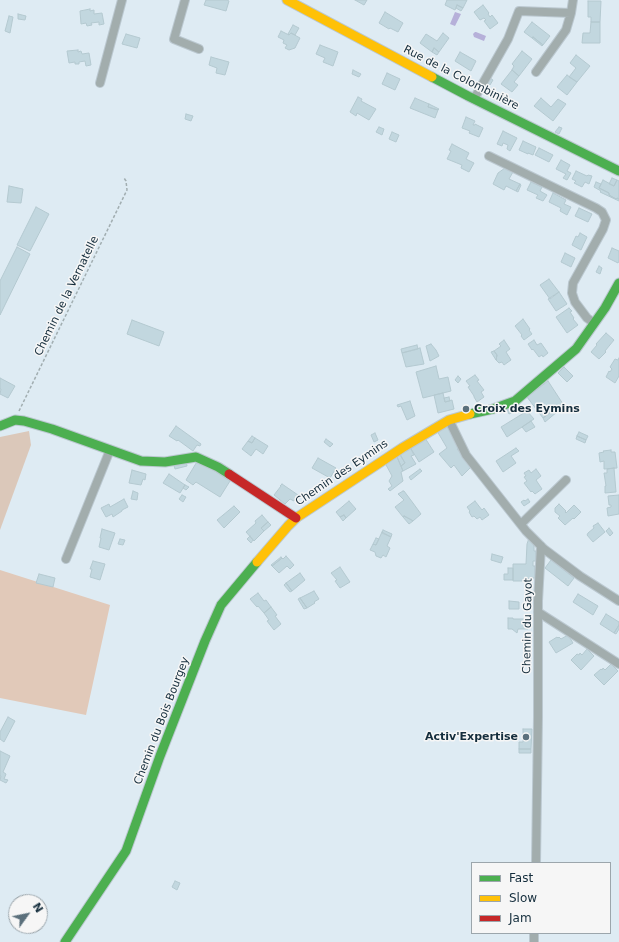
<!DOCTYPE html>
<meta charset="utf-8">
<style>
body{margin:0}
#map{position:relative;width:619px;height:942px;overflow:hidden;background:#deebf3;font-family:"DejaVu Sans",sans-serif}
canvas{display:block}
.legend{position:absolute;left:471px;top:862px;width:140px;height:72px;box-sizing:border-box;background:#f6f6f6;border:1px solid #9ca6ac;margin:0;padding:5px 7px;list-style:none;font-size:12px;color:#142d3c}
.legend li{display:flex;align-items:center;gap:8px;height:20px}
.legend b{width:20px;border:1px solid #9ca6ac}
.north{position:absolute;left:8px;top:894px;width:40px;height:40px;box-sizing:border-box;background:#f6f6f6;border:1px solid #9ca6ac;border-radius:50%;rotate:57deg;font-size:11px;font-weight:700;line-height:16px;text-align:center;color:#142d3c}
.north::after{content:'';display:block;margin:auto;width:14px;height:18px;background:#5b707c;clip-path:polygon(50% 0,100% 100%,50% 72%,0 100%)}
</style>
<div id="map">
<canvas width="619" height="942"></canvas>
<ul class="legend">
<li><b style="height:5px;background:#4caf50"></b>Fast</li>
<li><b style="height:5px;background:#ffc107"></b>Slow</li>
<li><b style="height:5px;background:#c62828"></b>Jam</li>
</ul>
<div class="north">N</div>
</div>
<script>
const c = document.querySelector('canvas').getContext('2d');
c.lineJoin = 'round';
function paint(path, color) {
  c.fillStyle = color;
  c.fill(path, 'evenodd');
}
function shape(rows) {
  const path = new Path2D();
  for (const r of rows) {
    path.moveTo(r[0], r[1]);
    for (let i = 2; i < r.length; i += 2) path.lineTo(r[i], r[i + 1]);
  }
  return path;
}
function stroke(path, color, width, dash) {
  c.strokeStyle = color;
  c.lineWidth = width;
  c.lineCap = dash ? 'butt' : 'round';
  c.setLineDash(dash || []);
  c.stroke(path);
}
function label(font, color, halo, rows, align = 'center') {
  c.font = font + ' "DejaVu Sans",sans-serif';
  c.lineWidth = 3;
  c.setLineDash([]);
  c.textBaseline = 'middle';
  c.strokeStyle = halo;
  c.fillStyle = color;
  for (const [text, x, y, turn = 0] of rows) {
    c.save();
    c.translate(x, y);
    c.rotate((+turn || 0) * Math.PI / 180);
    c.textAlign = isNaN(turn) ? turn : align;
    if (halo) c.strokeText(text, 0, 0);
    c.fillText(text, 0, 0);
    c.restore();
  }
}
paint(shape([
 [29,431,31,445,0,530,0,437]
]), '#dbc8ba');
paint(shape([
 [0,570,110,605,86,715,0,698]
]), '#e1c9b9');
paint(shape([
 [455,12,461,14,455,26,450,24],
 [475,32,476,32,486,36,484,41,474,37,473,34]
]), '#b6b0d9');
const building = shape([
 [206,0,227,0,229,1,226,11,204,5,206,0],
 [355,0,367,0,364,5,355,0],
 [447,0,467,0,463,8,457,5,455,10,445,5,447,0],
 [588,1,601,1,600,22,591,22,591,17,588,17,588,1],
 [457,5,463,8,461,11,456,8,457,5],
 [483,5,489,13,488,14,490,17,492,15,498,23,490,29,484,21,486,20,484,18,480,20,474,12,483,5],
 [90,9,90,11,94,10,94,14,102,13,104,24,99,25,99,22,91,23,92,25,87,26,86,23,81,24,80,11,90,9],
 [385,12,403,23,398,32,390,28,389,29,379,23,385,12],
 [18,14,26,16,25,20,18,19,18,14],
 [9,16,13,17,10,33,5,31,9,16],
 [532,22,550,36,543,45,533,37,532,38,524,32,532,22],
 [591,22,600,22,600,43,582,43,583,33,590,33,591,22],
 [293,25,299,28,295,35,291,33,289,35,288,34,293,25],
 [281,31,289,35,291,33,300,38,295,48,289,50,285,48,287,45,283,43,284,40,278,37,281,31],
 [443,33,449,38,439,52,434,48,432,52,420,43,426,34,437,41,443,33],
 [126,34,140,38,137,48,122,44,126,34],
 [533,37,543,45,542,46,532,38,533,37],
 [320,45,338,52,333,66,323,62,325,58,316,54,320,45],
 [434,48,439,52,437,55,432,52,434,48],
 [78,50,78,52,81,51,82,54,89,53,91,65,86,66,85,61,79,62,79,64,75,64,75,62,69,63,67,51,78,50],
 [522,51,532,59,519,76,512,70,514,66,512,64,522,51],
 [460,52,476,61,471,71,455,61,460,52],
 [576,55,590,66,577,82,569,77,576,68,570,63,576,55],
 [211,57,229,62,225,75,216,73,217,68,209,65,211,57],
 [353,70,361,74,359,77,352,74,353,70],
 [512,70,519,76,514,82,518,85,512,92,501,84,512,70],
 [387,73,400,79,395,90,382,84,387,73],
 [567,75,577,82,567,95,557,87,567,75],
 [490,78,493,80,490,85,487,83,490,78],
 [358,97,362,99,361,101,376,109,369,120,357,113,356,116,350,112,358,97],
 [415,98,429,104,428,107,438,110,435,118,410,108,415,98],
 [541,98,551,107,558,99,566,104,553,121,534,106,541,98],
 [429,104,439,109,438,110,428,107,429,104],
 [186,114,193,116,191,121,185,119,186,114],
 [466,117,475,121,473,125,475,125,475,124,483,128,479,137,469,133,470,131,462,128,466,117],
 [379,127,384,129,382,135,376,132,379,127],
 [559,127,562,128,559,134,555,132,559,127],
 [503,131,517,138,510,151,507,149,508,145,503,143,502,146,497,144,503,131],
 [392,132,399,135,396,142,389,139,392,132],
 [523,141,536,147,533,155,528,153,528,154,519,150,523,141],
 [452,144,469,153,466,159,474,163,469,172,461,168,462,165,447,159,451,151,449,150,452,144],
 [539,148,553,155,549,162,535,155,539,148],
 [561,160,570,165,567,171,571,173,567,180,563,178,566,174,556,169,561,160],
 [505,168,513,172,509,179,520,184,516,191,506,186,504,190,493,184,498,173,505,168],
 [576,171,587,176,588,175,592,176,589,184,585,182,582,187,574,183,576,181,572,179,576,171],
 [612,178,617,180,614,186,609,184,612,178],
 [603,180,614,186,617,180,619,181,619,199,617,198,616,199,609,195,609,193,599,188,603,180],
 [531,182,542,187,540,191,547,195,543,201,536,198,538,195,527,190,531,182],
 [596,182,601,184,599,188,609,193,609,195,616,199,617,198,619,199,619,201,600,192,601,191,594,187,596,182],
 [520,184,521,185,518,192,516,191,520,184],
 [9,186,23,189,21,203,7,202,9,186],
 [553,193,566,200,564,204,571,207,567,215,560,211,561,208,549,202,553,193],
 [36,207,49,214,30,251,17,245,36,207],
 [579,208,592,214,588,222,575,216,579,208],
 [580,233,587,237,581,250,572,245,576,236,578,237,580,233],
 [17,247,30,254,0,315,0,281,17,247],
 [612,248,619,251,619,261,618,263,608,258,612,248],
 [565,253,575,258,571,267,561,262,565,253],
 [599,266,602,268,600,274,596,272,599,266],
 [549,279,559,292,550,299,540,285,549,279],
 [559,292,567,304,556,311,548,299,559,292],
 [569,308,572,311,570,312,574,318,573,319,578,325,567,333,556,317,569,308],
 [523,319,530,329,529,330,532,334,524,340,521,336,522,335,515,326,523,319],
 [132,320,164,332,159,346,127,334,132,320],
 [606,333,614,340,605,351,606,352,599,359,591,352,597,345,596,344,606,333],
 [504,340,510,349,506,352,511,360,504,365,502,362,499,363,496,360,497,355,494,351,501,346,499,344,504,340],
 [534,340,537,345,541,343,548,353,543,357,542,355,539,357,533,349,532,350,528,344,534,340],
 [431,344,436,350,439,356,430,361,426,346,431,344],
 [417,345,418,349,402,353,401,349,417,345],
 [420,348,424,364,406,367,402,353,420,348],
 [494,351,497,355,496,360,491,352,494,351],
 [619,358,619,376,615,383,606,377,609,371,610,372,612,369,610,367,615,359,618,360,619,358],
 [436,366,439,379,448,377,451,391,423,398,416,372,436,366],
 [564,367,573,376,567,382,558,373,564,367],
 [475,375,479,380,477,381,484,390,481,392,484,397,477,402,474,397,474,396,468,387,470,386,466,381,475,375],
 [458,376,461,379,458,383,455,380,458,376],
 [0,378,15,386,8,398,0,394,1,389,0,389,0,378],
 [548,381,563,404,555,409,543,418,527,397,548,381],
 [443,393,445,402,452,400,454,409,438,413,434,395,443,393],
 [449,397,450,401,445,402,444,398,449,397],
 [410,401,415,416,407,420,401,406,398,407,397,405,410,401],
 [518,403,521,406,512,411,510,407,518,403],
 [510,407,513,412,509,414,507,409,510,407],
 [555,409,557,412,545,422,543,418,555,409],
 [527,411,534,419,507,437,501,427,527,411],
 [531,421,535,427,526,432,522,427,531,421],
 [447,425,460,448,457,449,472,466,462,476,454,465,451,468,439,454,447,448,437,431,447,425],
 [176,426,201,444,200,446,197,445,193,451,178,440,177,441,169,436,176,426],
 [579,432,588,436,586,440,577,436,579,432],
 [375,433,378,440,374,442,371,435,375,433],
 [252,436,255,438,252,443,248,441,252,436],
 [577,436,586,440,585,443,576,439,577,436],
 [255,438,268,446,263,454,256,449,251,456,242,449,248,441,252,443,255,438],
 [425,438,434,452,419,462,410,447,425,438],
 [326,439,333,444,330,447,324,442,326,439],
 [410,447,414,455,411,456,416,464,403,471,401,466,405,463,400,454,410,447],
 [516,448,519,451,511,456,516,463,503,472,496,461,516,448],
 [611,450,611,452,615,452,617,468,604,469,604,461,600,462,599,453,604,452,603,451,611,450],
 [400,455,405,463,401,466,397,457,400,455],
 [397,457,403,471,401,472,403,481,390,491,388,489,392,486,389,481,392,476,385,463,397,457],
 [318,458,336,468,330,478,312,468,318,458],
 [186,460,187,466,175,469,173,462,186,460],
 [198,460,230,481,220,497,196,482,193,485,186,480,198,460],
 [614,468,616,492,605,493,605,486,606,486,604,473,607,473,607,469,614,468],
 [420,469,422,471,411,480,409,477,420,469],
 [536,469,541,476,536,480,542,489,535,494,532,491,531,492,524,483,527,481,524,477,526,476,524,473,529,470,531,473,536,469],
 [132,470,146,474,145,480,143,479,141,485,129,483,132,470],
 [169,474,185,485,180,493,163,483,169,474],
 [282,484,298,495,294,501,290,499,285,504,274,495,281,486,280,486,282,484],
 [185,485,189,487,186,490,183,488,185,485],
 [133,491,138,493,137,500,131,499,133,491],
 [403,491,404,491,413,503,421,514,413,521,404,516,403,517,395,507,404,500,398,494,403,491],
 [182,495,186,497,183,502,179,499,182,495],
 [619,495,619,514,608,516,607,508,611,507,611,505,609,505,608,496,619,495],
 [124,499,128,507,122,510,122,511,113,517,112,514,106,517,101,508,109,504,110,507,124,499],
 [528,499,530,502,524,506,521,502,524,500,525,501,528,499],
 [349,501,356,509,346,518,344,515,340,517,336,512,349,501],
 [475,501,482,510,484,508,489,515,482,520,480,517,477,519,474,516,472,517,469,512,470,511,467,507,475,501],
 [559,504,566,511,565,512,566,513,574,505,581,512,574,519,573,518,565,525,558,518,560,516,555,512,555,508,559,504],
 [234,506,240,512,224,528,217,520,234,506],
 [262,515,268,522,261,528,264,531,254,541,246,532,256,523,255,521,262,515],
 [344,515,346,518,343,521,340,517,344,515],
 [404,516,412,520,413,521,409,524,403,517,404,516],
 [268,522,271,525,264,531,261,528,268,522],
 [598,523,605,532,593,542,587,535,588,533,594,528,593,526,598,523],
 [609,528,613,533,610,536,606,531,609,528],
 [102,529,115,533,109,550,99,547,101,538,100,538,102,529],
 [383,530,392,534,391,537,382,533,383,530],
 [382,532,391,537,387,546,390,548,386,557,383,555,381,558,376,556,375,552,370,550,373,544,376,545,382,532],
 [250,536,253,540,251,543,247,539,250,536],
 [376,538,379,539,376,545,373,544,376,538],
 [529,538,534,542,534,551,536,551,536,561,533,561,533,566,535,566,535,578,529,578,529,581,513,581,513,564,526,564,527,544,529,538],
 [120,539,125,540,123,545,118,544,120,539],
 [492,554,503,557,501,563,491,560,492,554],
 [286,556,294,565,290,569,287,566,279,573,272,566,282,558,283,559,286,556],
 [281,557,282,558,272,566,271,565,281,557],
 [551,560,574,578,568,586,545,568,551,560],
 [93,561,105,564,100,580,90,577,92,569,90,569,93,561],
 [340,567,350,582,340,588,335,581,337,580,331,573,340,567],
 [508,568,513,568,513,580,504,580,504,574,508,574,508,568],
 [300,573,305,580,292,591,286,583,300,573],
 [39,574,55,578,53,587,36,583,39,574],
 [286,583,292,591,290,592,284,585,286,583],
 [314,591,319,599,314,602,315,603,307,608,300,598,314,591],
 [258,593,264,601,266,600,271,607,264,613,258,606,257,607,250,599,258,593],
 [578,594,598,606,593,615,573,602,578,594],
 [300,598,307,608,304,609,298,599,300,598],
 [509,601,519,602,519,609,509,609,509,601],
 [271,607,277,615,275,616,281,624,274,630,267,621,269,620,264,613,271,607],
 [606,614,619,622,619,625,614,633,600,624,606,614],
 [508,618,513,618,513,619,528,619,528,629,518,629,517,633,512,629,508,629,508,618],
 [619,625,619,629,616,634,614,633,619,625],
 [568,635,573,643,556,653,549,642,557,637,558,638,559,637,561,639,568,635],
 [587,649,594,656,581,670,571,660,577,654,579,655,580,653,582,655,587,649],
 [611,664,618,671,604,685,594,675,601,669,602,670,603,668,605,670,611,664],
 [8,717,15,721,4,742,0,739,0,732,8,717],
 [523,729,532,729,531,749,519,749,519,742,523,742,523,729],
 [519,749,531,749,531,753,519,753,519,749],
 [0,751,10,756,3,772,6,774,4,779,8,780,6,783,0,780,1,776,0,776,0,751],
 [175,881,180,883,177,890,172,887,175,881]
]);
paint(building, '#c2d7df');
stroke(building, '#b4c9d0', 1);
const street = shape([
 [185,0,174,39,199,49],
 [536,72,566,30,571,13],
 [100,83,122,0],
 [474,99,508,39,519,11,571,13,573,0],
 [489,156,596,208,602,212,606,220,603,229,573,283,572,293,575,302,587,318,594,323],
 [449,420,466,455,526,531,544,549,580,576,619,601],
 [521,524,566,480],
 [66,559,110,450],
 [538,612,619,664],
 [536,863,538,717,538,601,541,546],
 [534,942,534,933]
]);
const fast = shape([
 [432,77,468,96,619,171],
 [470,414,493,409,515,401,576,349,605,308,619,283],
 [0,426,15,420,24,421,52,429,141,461,165,462,196,457,218,467,229,474],
 [65,942,126,851,160,756,205,641,221,605,257,562]
]);
const slow = shape([
 [287,0,432,77],
 [257,562,288,526,296,518,402,448,449,420,470,414]
]);
const jam = shape([
 [229,474,296,518]
]);
stroke(street, '#bbc8d0', 10);
stroke(fast, '#bbc8d0', 11);
stroke(slow, '#bbc8d0', 11);
stroke(jam, '#bbc8d0', 11);
stroke(shape([
 [19,411,127,190,126,181,124,178]
]), '#a2aeb1', 1.5, [3, 2]);
stroke(street, '#a2adad', 8);
stroke(fast, '#4caf50', 9);
stroke(slow, '#ffc107', 9);
stroke(jam, '#c62828', 9);
for (const [x, y, r, color] of [
 [466,409,4,"#5b707c"],
 [526,737,4,"#5b707c"]
]) {
  const dot = new Path2D();
  dot.arc(x, y, r, 0, 2 * Math.PI);
  c.fillStyle = color;
  c.fill(dot);
  stroke(dot, '#f6f6f6', 1.5);
}
label('11px', '#142d3c', '#f6f6f6', [
 ["Rue de la Colombinière",461,78,27],
 ["Chemin de la Vernatelle",67,296,-64],
 ["Chemin des Eymins",342,473,-34],
 ["Chemin du Gayot",528,626,-89],
 ["Chemin du Bois Bourgey",162,721,-69]
]);
label('bold 11px', '#142d3c', '#f6f6f6', [
 ["Croix des Eymins",474,409],
 ["Activ'Expertise",518,737,"right"]
], 'left');
</script>
